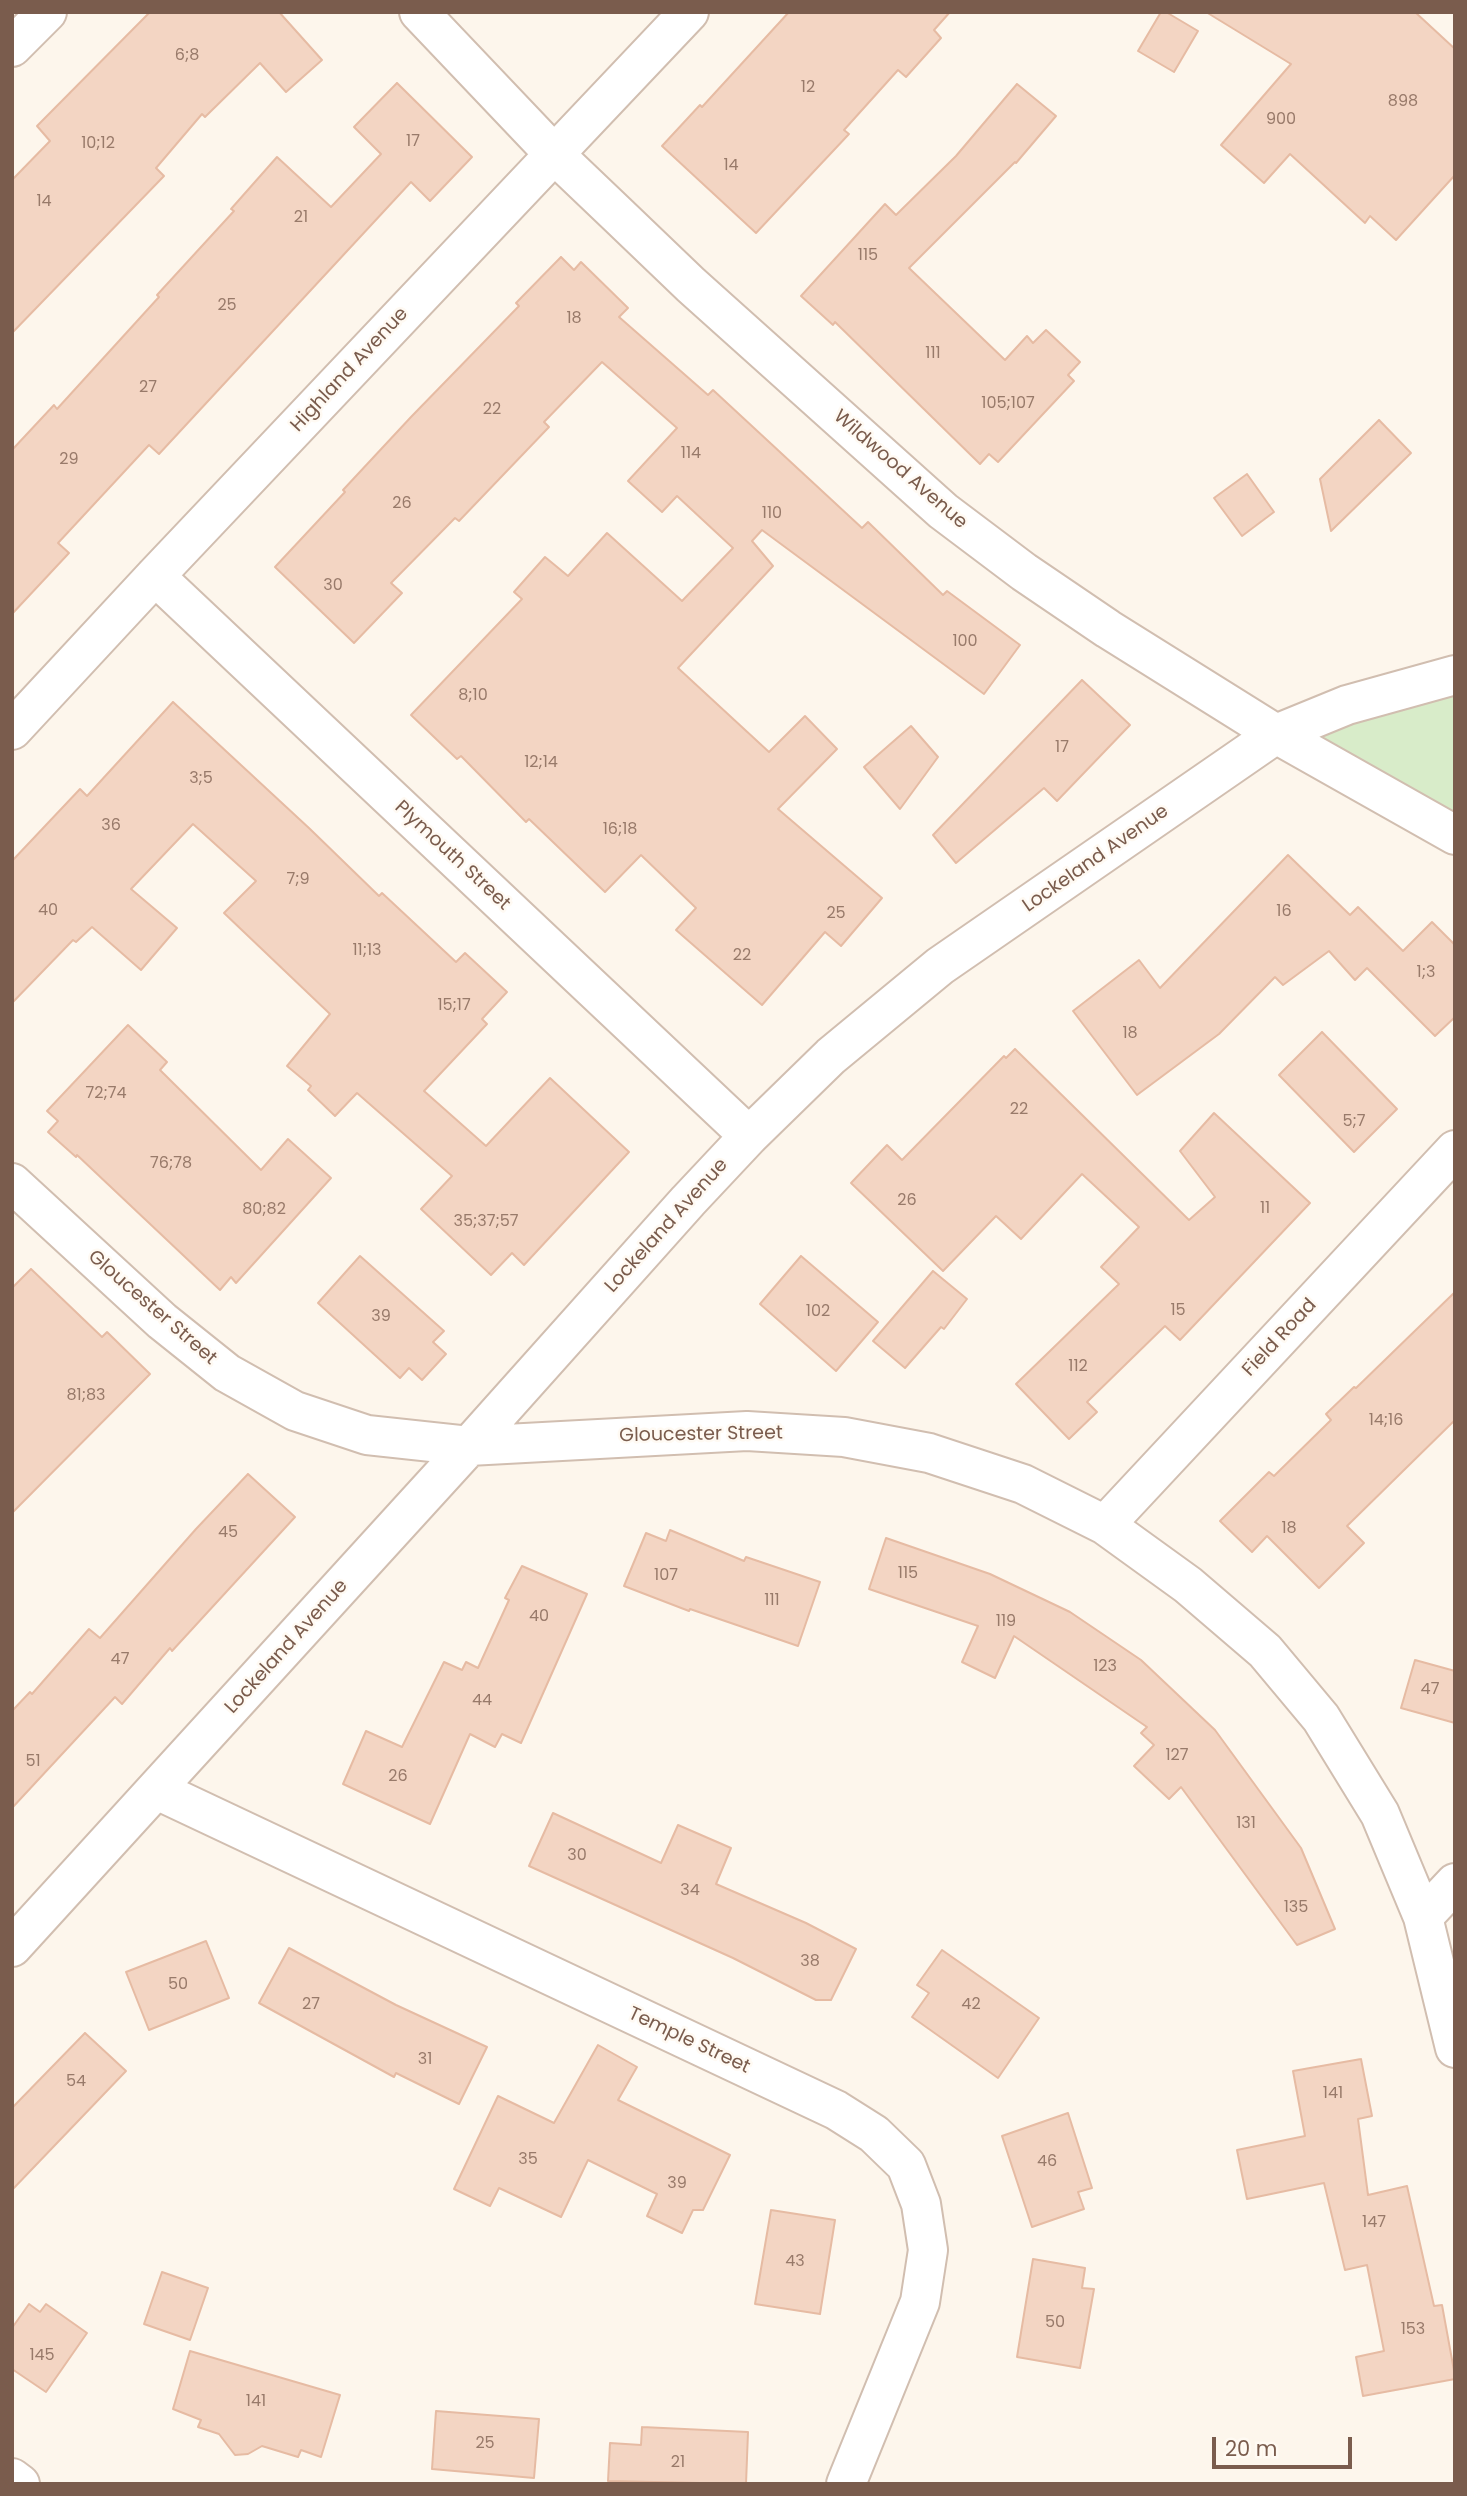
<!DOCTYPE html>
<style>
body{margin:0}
#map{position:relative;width:1467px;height:2496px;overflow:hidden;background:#fdf6ec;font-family:Poppins,sans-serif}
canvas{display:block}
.frame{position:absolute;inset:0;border:14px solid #7a5c4d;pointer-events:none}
.scale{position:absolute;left:1212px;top:2437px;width:140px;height:32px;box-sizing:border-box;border:4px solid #7a5c4d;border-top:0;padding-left:9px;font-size:21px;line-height:24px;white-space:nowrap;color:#7a5c4d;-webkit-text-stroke:5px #fffaf3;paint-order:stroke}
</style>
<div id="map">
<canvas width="1467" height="2496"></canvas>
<div class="frame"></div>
<div class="scale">20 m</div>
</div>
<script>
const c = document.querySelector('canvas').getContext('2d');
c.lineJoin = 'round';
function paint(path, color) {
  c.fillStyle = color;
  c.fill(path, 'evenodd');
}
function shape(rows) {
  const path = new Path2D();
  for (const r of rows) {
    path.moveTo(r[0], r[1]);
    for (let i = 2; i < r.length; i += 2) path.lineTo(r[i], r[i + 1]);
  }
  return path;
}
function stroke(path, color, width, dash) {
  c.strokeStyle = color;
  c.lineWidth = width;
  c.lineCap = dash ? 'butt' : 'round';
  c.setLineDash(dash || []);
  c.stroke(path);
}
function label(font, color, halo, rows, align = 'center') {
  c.font = font + ' Poppins,sans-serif';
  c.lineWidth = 5;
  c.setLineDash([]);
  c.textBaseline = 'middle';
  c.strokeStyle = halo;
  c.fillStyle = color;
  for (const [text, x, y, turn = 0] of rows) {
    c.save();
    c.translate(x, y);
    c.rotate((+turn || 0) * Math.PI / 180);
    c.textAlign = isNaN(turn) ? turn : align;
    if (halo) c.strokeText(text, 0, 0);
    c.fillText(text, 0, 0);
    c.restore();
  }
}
paint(shape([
 [1455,675,1455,835,1276,734]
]), '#d8ecc9');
const building = shape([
 [150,12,279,12,322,60,286,92,260,63,205,117,202,114,156,168,164,176,12,333,12,180,50,141,37,126,150,12],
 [789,12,950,12,934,30,941,38,906,77,898,70,844,130,849,134,756,233,662,146,700,105,702,107,789,12],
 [1161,12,1166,12,1198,31,1174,72,1138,51,1161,12],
 [1206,12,1415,12,1455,49,1455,175,1396,240,1370,216,1365,223,1290,154,1264,183,1221,145,1291,64,1206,12],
 [397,83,472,157,430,201,411,182,159,454,149,445,58,543,69,553,12,614,12,450,54,405,57,409,159,297,157,295,234,211,231,209,277,157,331,207,381,154,354,127,397,83],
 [1017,84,1056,116,1016,163,1015,162,909,268,1005,360,1027,336,1033,343,1046,330,1080,362,1068,375,1074,381,998,462,989,454,980,464,835,322,833,325,801,296,885,204,896,215,956,156,1017,84],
 [561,257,574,270,581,262,628,308,619,317,708,395,713,390,862,528,868,522,943,595,947,591,1020,645,984,694,762,530,752,541,773,566,678,668,769,752,805,716,837,749,778,809,882,898,841,946,825,932,762,1005,676,930,696,908,641,855,605,892,529,819,526,822,461,756,457,759,411,715,522,599,514,592,545,557,568,576,607,533,682,601,733,548,677,496,662,512,628,481,677,428,602,362,544,422,549,427,459,521,455,518,391,583,402,593,354,643,275,567,345,492,343,490,411,417,519,306,516,303,561,257],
 [1379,420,1411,453,1331,531,1320,479,1379,420],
 [1247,474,1274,512,1242,536,1214,498,1247,474],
 [1082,680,1130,725,1057,801,1044,788,956,863,933,835,1082,680],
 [173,702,310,829,379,896,382,893,456,962,465,953,507,992,482,1019,487,1024,424,1091,486,1146,550,1078,629,1152,524,1265,512,1253,491,1275,421,1209,452,1176,357,1093,335,1116,308,1090,311,1086,287,1066,330,1014,224,913,256,881,193,824,131,889,177,928,141,970,92,927,76,942,73,940,12,1003,12,861,80,789,87,796,173,702],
 [911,726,938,757,900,809,864,767,911,726],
 [1288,855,1350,915,1358,907,1403,951,1432,922,1455,945,1455,1017,1435,1036,1367,968,1355,980,1329,951,1283,985,1275,977,1219,1034,1137,1095,1073,1011,1139,960,1160,988,1288,855],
 [128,1025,167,1062,160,1070,261,1170,288,1139,331,1178,236,1283,231,1277,220,1290,77,1155,76,1157,48,1132,58,1121,47,1111,128,1025],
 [1322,1032,1397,1109,1354,1152,1279,1075,1322,1032],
 [1015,1049,1189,1220,1215,1197,1180,1151,1214,1113,1310,1203,1180,1340,1165,1326,1087,1402,1097,1412,1069,1439,1016,1384,1119,1284,1101,1267,1139,1227,1082,1174,1021,1239,996,1216,943,1271,851,1183,887,1145,902,1160,1004,1056,1006,1058,1015,1049],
 [360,1256,444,1331,433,1342,446,1354,422,1380,409,1368,400,1378,318,1303,360,1256],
 [801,1256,878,1322,836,1371,760,1304,801,1256],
 [31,1269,102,1337,107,1332,150,1374,12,1513,12,1288,31,1269],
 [933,1271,967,1299,944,1329,941,1327,905,1368,873,1341,933,1271],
 [1455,1292,1455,1420,1347,1526,1364,1543,1319,1588,1267,1536,1252,1552,1220,1521,1269,1472,1274,1476,1331,1420,1326,1414,1354,1387,1356,1388,1455,1292],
 [248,1474,295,1517,172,1651,170,1648,122,1704,115,1697,12,1808,12,1711,30,1692,32,1694,89,1629,100,1638,196,1529,248,1474],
 [670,1530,744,1561,746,1557,820,1582,798,1646,690,1609,689,1611,624,1586,646,1533,666,1541,670,1530],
 [886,1538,990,1574,1070,1612,1141,1660,1215,1730,1301,1848,1335,1929,1297,1945,1181,1787,1169,1799,1134,1766,1154,1745,1141,1733,1147,1727,1014,1636,995,1678,962,1662,978,1626,869,1589,886,1538],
 [522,1566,587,1594,521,1743,502,1734,495,1747,470,1734,430,1824,343,1784,366,1731,402,1747,444,1662,462,1670,466,1662,478,1668,509,1600,505,1598,522,1566],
 [1415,1660,1455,1671,1455,1723,1401,1708,1415,1660],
 [553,1813,661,1863,678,1825,731,1848,716,1884,806,1923,856,1949,831,2000,816,2000,733,1958,529,1866,553,1813],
 [206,1941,229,1998,149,2030,126,1972,206,1941],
 [289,1948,396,2005,487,2047,459,2104,396,2073,394,2077,259,2003,289,1948],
 [942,1950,1039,2018,998,2078,912,2017,929,1993,917,1985,942,1950],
 [85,2033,126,2071,12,2190,12,2108,85,2033],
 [598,2045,637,2067,618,2100,730,2155,703,2210,693,2210,682,2233,647,2216,657,2194,588,2160,561,2217,499,2188,490,2206,454,2189,498,2096,554,2123,598,2045],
 [1361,2059,1372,2116,1358,2119,1368,2195,1407,2186,1434,2306,1442,2305,1455,2376,1455,2379,1363,2396,1356,2357,1384,2351,1367,2265,1345,2270,1324,2183,1247,2199,1237,2150,1305,2136,1293,2071,1361,2059],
 [1068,2113,1092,2188,1078,2192,1084,2209,1032,2227,1002,2136,1068,2113],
 [771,2210,835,2220,820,2314,755,2304,771,2210],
 [1033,2259,1085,2268,1082,2288,1094,2289,1080,2368,1017,2357,1033,2259],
 [162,2272,208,2288,190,2340,144,2324,162,2272],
 [29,2304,40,2312,46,2304,87,2333,46,2392,12,2369,12,2328,29,2304],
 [190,2351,340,2395,321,2457,301,2450,298,2457,262,2446,248,2454,235,2455,219,2434,198,2427,201,2420,173,2409,190,2351],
 [436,2411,539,2419,534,2478,432,2469,436,2411],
 [642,2427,748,2432,746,2484,608,2481,610,2443,641,2445,642,2427]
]);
paint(building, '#f3d5c3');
stroke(building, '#e6bba3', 2);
const minor = shape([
 [419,12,554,154,619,216,691,285,943,511,1024,572,1108,629,1276,734,1455,835],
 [12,47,47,12],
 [155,576,749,1136],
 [12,730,155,576,689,12],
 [12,1183,162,1321,227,1373,295,1411,367,1435,469,1446,747,1431,844,1437,929,1453,1023,1484,1105,1525,1188,1585,1265,1651,1321,1718,1380,1814,1423,1917,1455,2048],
 [1105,1525,1455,1150],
 [157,1790,836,2110,874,2134,906,2165,921,2204,928,2250,920,2302,846,2484],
 [1423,1917,1455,1883],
 [12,1947,469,1446,688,1201,749,1136,831,1056,940,966,1276,734,1347,705,1455,675],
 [12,2478,20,2484]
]);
stroke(minor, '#d1beb0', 42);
stroke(minor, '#fff', 38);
label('16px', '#987a6a', null, [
 ["6;8",187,56],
 ["12",808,88],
 ["898",1403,102],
 ["900",1281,120],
 ["17",413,142],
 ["10;12",98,144],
 ["14",731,166],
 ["14",44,202],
 ["21",301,218],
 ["115",868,256],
 ["25",227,306],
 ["18",574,319],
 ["111",933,354],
 ["27",148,388],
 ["105;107",1008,404],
 ["22",492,410],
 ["114",691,454],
 ["29",69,460],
 ["26",402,504],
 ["110",772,514],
 ["30",333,586],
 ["100",965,642],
 ["8;10",473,696],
 ["17",1062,748],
 ["12;14",541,763],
 ["3;5",201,779],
 ["36",111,826],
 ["16;18",620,830],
 ["7;9",298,880],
 ["40",48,911],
 ["16",1284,912],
 ["25",836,914],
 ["11;13",367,951],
 ["22",742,956],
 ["1;3",1426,973],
 ["15;17",454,1006],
 ["18",1130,1034],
 ["72;74",106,1094],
 ["22",1019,1110],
 ["5;7",1354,1122],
 ["76;78",171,1164],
 ["26",907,1201],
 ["11",1265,1209],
 ["80;82",264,1210],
 ["35;37;57",486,1222],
 ["15",1178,1311],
 ["102",818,1312],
 ["39",381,1317],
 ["112",1078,1367],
 ["81;83",86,1396],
 ["14;16",1386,1421],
 ["18",1289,1529],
 ["45",228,1533],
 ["115",908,1574],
 ["107",666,1576],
 ["111",772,1601],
 ["40",539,1617],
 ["119",1006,1622],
 ["47",120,1660],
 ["123",1105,1667],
 ["47",1430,1690],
 ["44",482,1701],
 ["127",1177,1756],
 ["51",33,1762],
 ["26",398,1777],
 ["131",1246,1824],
 ["30",577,1856],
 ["34",690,1891],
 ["135",1296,1908],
 ["38",810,1962],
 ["50",178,1985],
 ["27",311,2005],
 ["42",971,2005],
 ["31",425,2060],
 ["54",76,2082],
 ["141",1333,2094],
 ["35",528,2160],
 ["46",1047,2162],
 ["39",677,2184],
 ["147",1374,2223],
 ["43",795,2262],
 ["50",1055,2323],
 ["153",1413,2330],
 ["145",42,2356],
 ["141",256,2402],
 ["25",485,2444],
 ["21",678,2463]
]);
label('19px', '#7a5c4d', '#fffaf3', [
 ["Highland Avenue",350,370,-47],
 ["Wildwood Avenue",900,470,41],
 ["Plymouth Street",452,856,43],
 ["Lockeland Avenue",1096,859,-35],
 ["Lockeland Avenue",667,1226,-48],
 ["Gloucester Street",152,1308,41],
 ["Field Road",1280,1338,-47],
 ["Gloucester Street",701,1435,-1],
 ["Lockeland Avenue",287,1647,-48],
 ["Temple Street",689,2041,25]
]);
</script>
